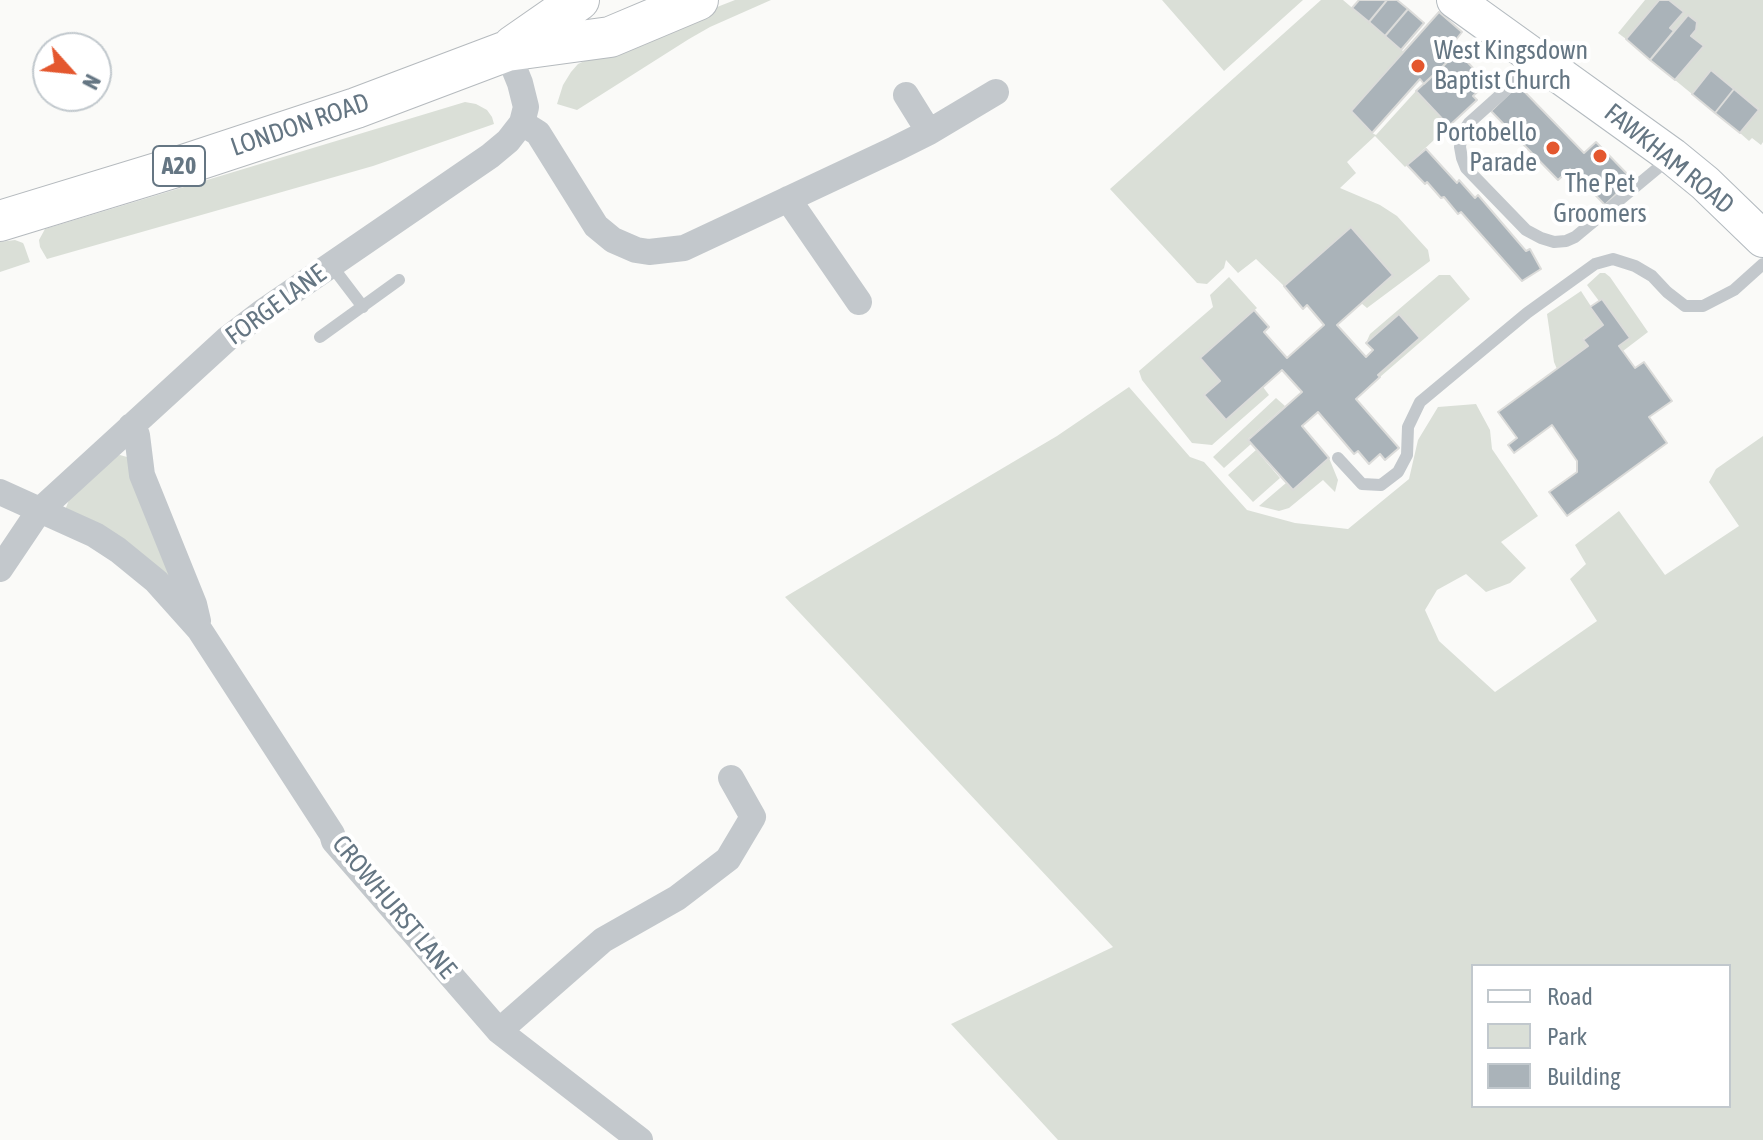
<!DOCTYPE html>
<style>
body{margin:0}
#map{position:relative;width:1763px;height:1140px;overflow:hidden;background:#fafaf8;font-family:"Asap Condensed",sans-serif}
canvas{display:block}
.legend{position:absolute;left:1471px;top:964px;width:260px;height:144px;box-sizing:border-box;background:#fff;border:2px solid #c1c8cd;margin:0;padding:10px 14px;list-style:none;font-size:24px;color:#657683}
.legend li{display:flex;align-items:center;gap:16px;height:40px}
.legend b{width:40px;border:2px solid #c1c8cd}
.north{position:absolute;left:32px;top:32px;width:80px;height:80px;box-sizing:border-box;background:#fff;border:2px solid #c1c8cd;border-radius:50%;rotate:117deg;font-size:22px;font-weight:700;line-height:32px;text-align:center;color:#657683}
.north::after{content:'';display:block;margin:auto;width:28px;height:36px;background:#e4572e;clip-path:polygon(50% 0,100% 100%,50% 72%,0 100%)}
</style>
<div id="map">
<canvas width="1763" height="1140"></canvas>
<ul class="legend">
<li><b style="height:10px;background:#fff"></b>Road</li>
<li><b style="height:22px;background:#dadfd7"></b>Park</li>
<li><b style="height:22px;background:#aab3b9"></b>Building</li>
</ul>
<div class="north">N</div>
</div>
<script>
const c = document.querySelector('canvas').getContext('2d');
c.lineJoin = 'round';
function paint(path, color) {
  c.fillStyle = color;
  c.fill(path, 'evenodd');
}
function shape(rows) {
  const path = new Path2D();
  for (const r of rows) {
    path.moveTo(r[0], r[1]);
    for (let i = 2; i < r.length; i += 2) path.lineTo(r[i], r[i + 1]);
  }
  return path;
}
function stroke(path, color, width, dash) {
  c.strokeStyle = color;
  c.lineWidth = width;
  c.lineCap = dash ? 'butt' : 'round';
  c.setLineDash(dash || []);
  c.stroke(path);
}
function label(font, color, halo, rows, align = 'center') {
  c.font = font + ' "Asap Condensed",sans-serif';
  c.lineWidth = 8;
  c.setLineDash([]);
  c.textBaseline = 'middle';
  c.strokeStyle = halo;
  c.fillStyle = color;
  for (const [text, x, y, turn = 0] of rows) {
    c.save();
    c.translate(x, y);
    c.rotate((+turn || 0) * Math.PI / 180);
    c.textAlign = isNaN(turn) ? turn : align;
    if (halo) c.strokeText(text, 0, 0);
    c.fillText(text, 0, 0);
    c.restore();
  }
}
paint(shape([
 [735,0,771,0,710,27,689,39,577,110,557,104,563,85,571,72,578,64,610,49],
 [1162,0,1303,0,1224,71],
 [1321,0,1343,0,1404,52,1351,111,1372,133,1376,135,1416,91,1449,126,1405,167,1375,136,1347,162,1356,173,1340,188,1380,205,1397,216,1428,250,1430,261,1367,308,1361,303,1393,275,1351,227,1284,286,1256,259,1238,273,1226,260,1224,268,1207,284,1197,283,1110,189],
 [1645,0,1659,0,1626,39,1618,33],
 [1669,0,1763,0,1763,142,1761,145,1752,138,1749,141,1740,133,1759,109,1711,71,1692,94,1675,80,1704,46,1691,36,1696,30,1697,23,1688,15,1674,31,1670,28,1683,12],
 [465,102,476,104,487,110,492,117,494,124,373,166,47,259,40,247,39,240,45,229],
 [15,240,23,243,24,245,30,262,0,272,0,242],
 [1600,273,1605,273,1610,277,1648,332,1623,351,1619,346,1629,338,1602,300,1599,301,1587,285],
 [1439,275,1450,275,1470,299,1380,377,1378,375,1420,338,1399,314,1366,343,1370,334],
 [1229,277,1257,308,1200,358,1220,381,1204,396,1225,420,1263,387,1269,395,1212,445,1192,443,1142,380,1139,371,1213,307,1210,295],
 [1581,291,1603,325,1583,339,1588,346,1557,369,1554,362,1547,314],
 [1129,387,1190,457,1204,462,1247,510,1295,523,1348,529,1409,479,1418,440,1438,407,1476,404,1490,430,1492,449,1538,516,1501,542,1526,568,1510,583,1486,592,1466,574,1437,590,1425,610,1439,641,1495,692,1597,621,1570,579,1586,564,1575,545,1619,511,1665,575,1739,526,1709,482,1716,469,1763,436,1763,1140,1058,1140,951,1024,1113,947,785,597,1057,436],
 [1729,966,1729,1106,1473,1106,1473,966],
 [1276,398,1285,406,1248,439,1251,444,1224,468,1213,457],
 [1256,450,1280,478,1253,502,1228,475],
 [120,455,127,457,170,575,171,585,65,510,71,495,115,456],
 [1329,458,1338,480,1335,492,1323,480,1289,508,1279,511,1259,506,1286,483,1293,490]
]), '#dadfd7');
const building = shape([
 [1359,0,1387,0,1369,22,1352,8,1359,0],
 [1387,0,1397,0,1408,9,1385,36,1369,22,1387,0],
 [1659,0,1669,0,1684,12,1670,28,1674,31,1650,60,1626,39,1659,0],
 [1408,9,1424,23,1401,50,1385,36,1408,9],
 [1439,12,1462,32,1451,46,1458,52,1424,84,1420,79,1372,133,1351,111,1439,12],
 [1688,15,1697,22,1696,30,1691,36,1704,46,1675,80,1650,60,1688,15],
 [1458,52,1487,83,1473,96,1477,100,1449,126,1416,91,1458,52],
 [1711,70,1734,89,1715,113,1692,94,1711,70],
 [1518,85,1584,153,1596,142,1632,179,1605,205,1570,169,1558,180,1491,111,1518,85],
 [1734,89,1759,110,1740,133,1715,113,1734,89],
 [1426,149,1457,183,1459,180,1475,198,1478,195,1526,251,1530,249,1541,269,1522,281,1461,212,1458,214,1444,197,1441,198,1427,182,1425,184,1407,165,1426,149],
 [1351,227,1393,275,1337,325,1366,357,1373,350,1366,343,1399,314,1420,338,1378,375,1380,377,1356,399,1399,448,1385,460,1380,454,1369,464,1358,451,1354,454,1318,412,1302,426,1329,458,1293,490,1248,440,1302,392,1282,370,1226,420,1204,395,1220,381,1200,358,1254,310,1269,327,1264,332,1287,358,1324,325,1307,305,1303,309,1284,286,1351,227],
 [1602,299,1630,338,1619,346,1635,368,1644,362,1672,401,1649,417,1667,443,1567,516,1549,492,1577,472,1577,461,1552,425,1514,453,1508,445,1517,438,1498,412,1588,346,1583,340,1603,325,1590,307,1602,299]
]);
paint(building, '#aab3b9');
stroke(building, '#dcdcda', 2);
const secondary = shape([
 [1455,0,1672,156,1705,183,1763,239]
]);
const primary = shape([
 [513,46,579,0],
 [0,221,183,165,356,108,507,51,610,37,698,0]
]);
stroke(secondary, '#b3babf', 38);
stroke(primary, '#b5babe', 42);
stroke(shape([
 [1537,62,1469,123,1462,133,1460,147,1462,158,1466,168,1526,230,1541,238,1554,242,1566,241,1575,237,1670,158],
 [331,265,363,307],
 [320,337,399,280],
 [1338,458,1362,484,1381,485,1398,472,1407,455,1408,427,1420,402,1527,313,1595,264,1613,259,1635,266,1652,276,1667,292,1685,306,1703,306,1734,290,1763,264]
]), '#c3c8cc', 12);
stroke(shape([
 [906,95,929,132],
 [522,123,538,133,596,226,613,240,636,250,649,252,684,248,731,226,895,149,929,132,996,92],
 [788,199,859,302],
 [131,426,137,435,142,475,194,604,198,621],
 [0,492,95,535,118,550,156,581,199,629,332,834,334,841,499,1031,640,1140],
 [0,569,39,511,227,339,261,313,490,156,508,141,522,123,526,107,520,83,507,51],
 [499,1031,603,940,677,898,728,859,753,817,731,778]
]), '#c3c8cc', 26);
stroke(secondary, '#fff', 36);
stroke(primary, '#fff', 40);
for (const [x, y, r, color] of [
 [1418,66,8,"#e4572e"],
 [1553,148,8,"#e4572e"],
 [1600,156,8,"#e4572e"]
]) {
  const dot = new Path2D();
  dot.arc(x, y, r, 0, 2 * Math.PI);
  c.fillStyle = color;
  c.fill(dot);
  stroke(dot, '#fff', 3);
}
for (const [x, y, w] of [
 [179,166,52]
]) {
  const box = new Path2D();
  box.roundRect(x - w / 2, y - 20, w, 40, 6);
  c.fillStyle = '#fff';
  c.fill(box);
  stroke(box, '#657683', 2);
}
label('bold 24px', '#657683', null, [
 ["A20",179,166]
]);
label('26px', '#657683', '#fff', [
 ["West Kingsdown",1434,51],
 ["Baptist Church",1434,81],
 ["Portobello",1537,133,"right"],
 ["Parade",1537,163,"right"],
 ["The Pet",1600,184,"center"],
 ["Groomers",1600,214,"center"]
], 'left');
label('26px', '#657683', '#fff', [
 ["LONDON ROAD",300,125,-19],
 ["FAWKHAM ROAD",1669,159,39],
 ["FORGE LANE",276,305,-36],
 ["CROWHURST LANE",394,907,50]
]);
</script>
